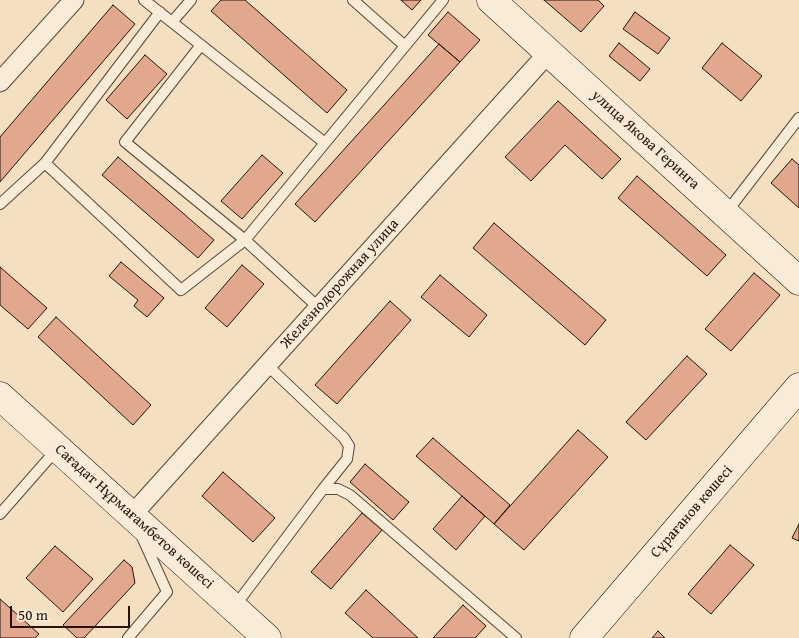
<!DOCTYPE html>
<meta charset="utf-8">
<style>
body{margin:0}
#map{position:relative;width:799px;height:638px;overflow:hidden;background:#f4e0c1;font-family:"Gentium Book Plus",serif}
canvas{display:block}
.scale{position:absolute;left:10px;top:606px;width:120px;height:22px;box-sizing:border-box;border:2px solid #23130b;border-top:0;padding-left:6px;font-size:15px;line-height:18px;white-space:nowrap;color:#23130b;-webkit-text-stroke:4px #f8ebd7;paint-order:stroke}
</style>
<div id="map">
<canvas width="799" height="638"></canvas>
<div class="scale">50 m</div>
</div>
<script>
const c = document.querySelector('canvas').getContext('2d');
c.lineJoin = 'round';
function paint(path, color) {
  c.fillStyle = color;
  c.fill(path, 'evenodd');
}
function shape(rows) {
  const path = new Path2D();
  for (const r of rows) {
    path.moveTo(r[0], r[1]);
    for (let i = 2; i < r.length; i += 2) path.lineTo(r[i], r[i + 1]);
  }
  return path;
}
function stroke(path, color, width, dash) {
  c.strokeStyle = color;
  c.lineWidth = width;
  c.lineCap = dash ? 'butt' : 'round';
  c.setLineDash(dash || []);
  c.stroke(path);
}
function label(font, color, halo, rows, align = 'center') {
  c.font = font + ' "Gentium Book Plus",serif';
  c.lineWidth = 5;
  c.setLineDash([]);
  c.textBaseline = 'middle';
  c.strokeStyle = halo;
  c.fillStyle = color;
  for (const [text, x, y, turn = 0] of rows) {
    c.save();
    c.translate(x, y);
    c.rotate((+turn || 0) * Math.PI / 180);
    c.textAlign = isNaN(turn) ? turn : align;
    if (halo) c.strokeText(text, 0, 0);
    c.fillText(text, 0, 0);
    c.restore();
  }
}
const building = shape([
 [221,0,245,0,347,90,327,113,211,11,221,0],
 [401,0,421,0,412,10,401,0],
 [544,0,598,0,604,6,581,32,544,0],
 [113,5,135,24,0,182,0,137,113,5],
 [448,12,480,40,460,62,428,35,448,12],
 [635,12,670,38,658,54,623,29,635,12],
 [619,43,650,69,640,81,609,56,619,43],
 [722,43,762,76,741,101,702,68,722,43],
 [439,44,460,62,315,222,295,204,439,44],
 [145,55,167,74,127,119,106,100,145,55],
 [558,101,621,159,602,179,565,145,531,181,505,157,558,101],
 [262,155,283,173,242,219,221,201,262,155],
 [118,157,214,240,198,258,102,175,118,157],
 [792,159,799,165,799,208,771,183,792,159],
 [637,176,726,255,707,276,618,198,637,176],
 [494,223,606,320,585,345,473,248,494,223],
 [121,262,164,298,147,317,134,306,138,300,109,276,121,262],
 [242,265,264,284,227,327,205,308,242,265],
 [0,267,47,308,28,329,0,305,0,267],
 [754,273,780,295,731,351,705,329,754,273],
 [440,275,487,315,469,337,421,297,440,275],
 [390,301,411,320,337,404,315,385,390,301],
 [56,317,151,405,133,425,38,337,56,317],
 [687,356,707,374,646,440,626,422,687,356],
 [578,430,608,457,524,550,494,524,578,430],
 [433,438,510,505,494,524,416,456,433,438],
 [365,464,409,502,393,520,350,482,365,464],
 [223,472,275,518,253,542,202,496,223,472],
 [462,496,485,516,456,550,433,529,462,496],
 [362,513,382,530,331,589,311,572,362,513],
 [799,524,799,541,792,538,799,524],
 [730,545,754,565,711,614,688,594,730,545],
 [55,546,93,579,63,612,26,578,55,546],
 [124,560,132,567,135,583,84,638,77,638,63,625,124,560],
 [366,590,418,638,373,638,345,613,366,590],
 [0,599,39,634,35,638,0,638,0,599],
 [463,605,486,626,475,638,433,638,463,605],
 [658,631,665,638,652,638,658,631]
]);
paint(building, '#e2a88d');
stroke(building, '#23130b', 1);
const lane = shape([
 [144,0,325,143],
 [353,0,405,46],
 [172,22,191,0],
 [201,45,125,142,245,240,443,0],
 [45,163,160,12],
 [0,204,45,163,181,290,245,240,319,308],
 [726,213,799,118],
 [267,365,344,438,349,446,347,459,323,489,338,489,350,495,516,638],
 [0,514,57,449],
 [235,606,323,489],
 [128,638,167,592,142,537]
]);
const street = shape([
 [0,82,74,0],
 [132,515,549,52]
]);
const secondary = shape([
 [491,0,799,281],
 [0,396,267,638],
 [584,638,799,387]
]);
stroke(lane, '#574638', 12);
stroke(street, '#574638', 21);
stroke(secondary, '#23130b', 29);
stroke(lane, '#f8ebd7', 10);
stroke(street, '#f8ebd7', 19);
stroke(secondary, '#f8ebd7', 28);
label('15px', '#23130b', '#f8ebd7', [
 ["улица Якова Геринга",645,140,42],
 ["Железнодорожная улица",340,284,-48],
 ["Сұрағанов көшесі",692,512,-49],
 ["Сағадат Нұрмағамбетов көшесі",134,517,42]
]);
</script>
